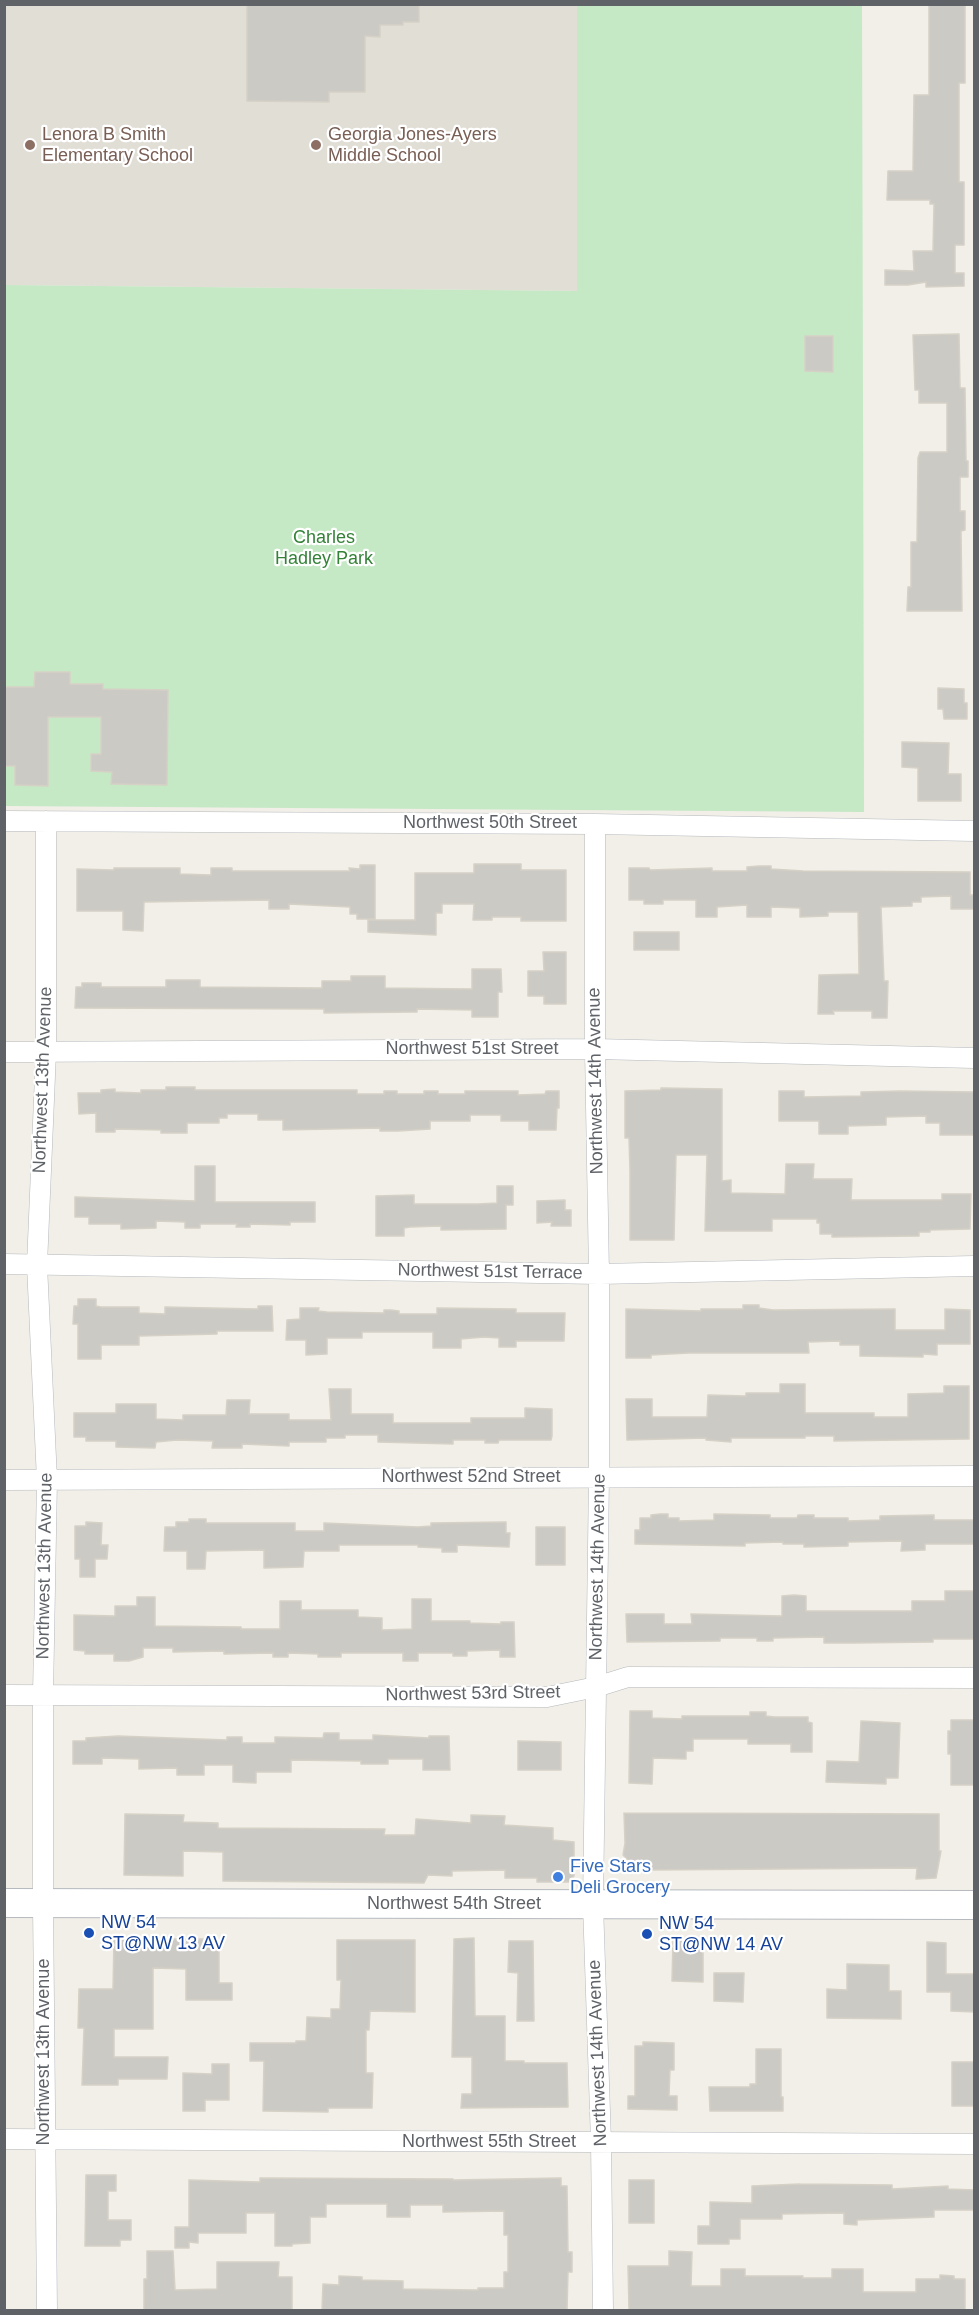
<!DOCTYPE html>
<style>
body{margin:0}
#map{position:relative;width:979px;height:2315px;overflow:hidden;background:#f1efe8;font-family:Helvetica,sans-serif}
canvas{display:block}
.frame{position:absolute;inset:0;border:6px solid #5f6368;pointer-events:none}
</style>
<div id="map">
<canvas width="979" height="2315"></canvas>
<div class="frame"></div>
</div>
<script>
const c = document.querySelector('canvas').getContext('2d');
c.lineJoin = 'round';
function paint(path, color) {
  c.fillStyle = color;
  c.fill(path, 'evenodd');
}
function shape(rows) {
  const path = new Path2D();
  for (const r of rows) {
    path.moveTo(r[0], r[1]);
    for (let i = 2; i < r.length; i += 2) path.lineTo(r[i], r[i + 1]);
  }
  return path;
}
function stroke(path, color, width, dash) {
  c.strokeStyle = color;
  c.lineWidth = width;
  c.lineCap = dash ? 'butt' : 'round';
  c.setLineDash(dash || []);
  c.stroke(path);
}
function label(font, color, halo, rows, align = 'center') {
  c.font = font + ' Helvetica,sans-serif';
  c.lineWidth = 4.5;
  c.setLineDash([]);
  c.textBaseline = 'middle';
  c.strokeStyle = halo;
  c.fillStyle = color;
  for (const [text, x, y, turn = 0] of rows) {
    c.save();
    c.translate(x, y);
    c.rotate((+turn || 0) * Math.PI / 180);
    c.textAlign = isNaN(turn) ? turn : align;
    if (halo) c.strokeText(text, 0, 0);
    c.fillText(text, 0, 0);
    c.restore();
  }
}
paint(shape([
 [5,5,577,5,577,291,5,285]
]), '#e1ded6');
paint(shape([
 [577,5,862,5,864,812,5,806,5,285,577,291]
]), '#c5e8c5');
const building = shape([
 [247,4,419,4,419,22,403,22,403,25,380,25,380,37,365,36,365,92,329,92,329,102,247,101,247,4],
 [929,4,965,4,965,83,959,83,959,182,964,182,964,245,955,245,955,273,964,273,964,286,926,287,926,282,908,285,885,285,885,270,914,271,913,251,933,251,934,204,930,204,930,200,887,200,888,171,913,171,914,95,929,95,929,4],
 [959,334,960,388,965,388,966,461,968,461,968,477,960,477,960,511,965,511,965,530,961,531,962,611,907,611,908,587,911,587,911,542,917,542,918,458,920,452,947,452,947,403,919,403,919,390,915,390,913,335,959,334],
 [805,336,833,336,833,372,805,371,805,336],
 [35,672,70,672,70,684,103,684,103,689,168,690,167,785,111,784,112,772,91,771,91,754,101,754,101,717,48,717,48,786,15,785,15,766,4,766,4,687,34,687,35,672],
 [938,688,964,689,964,703,967,703,967,719,944,719,943,709,938,709,938,688],
 [902,742,949,743,948,774,961,774,961,801,918,801,918,768,902,767,902,742],
 [474,864,521,864,521,870,566,870,566,921,521,921,521,917,492,917,492,920,473,920,474,904,442,904,442,913,436,913,436,935,368,932,368,920,415,920,415,873,474,873,474,864],
 [360,865,375,865,375,919,357,919,357,914,350,914,350,907,289,904,289,909,269,909,269,900,144,902,143,931,123,930,123,911,77,911,77,869,114,870,114,868,180,868,180,874,211,875,211,868,232,868,232,871,350,871,349,868,360,869,360,865],
 [759,866,771,866,771,869,803,871,970,872,970,895,975,895,975,909,951,909,951,896,921,897,921,902,912,902,912,906,881,907,884,981,888,981,887,1018,872,1018,872,1011,833,1011,834,1014,818,1014,819,975,859,974,858,912,828,912,828,916,800,917,800,908,771,907,771,917,747,917,747,905,717,907,717,917,696,917,696,900,663,900,663,904,644,904,644,900,629,900,629,868,649,868,650,870,712,868,712,871,747,871,747,867,759,866],
 [634,932,679,932,679,950,634,950,634,932],
 [543,952,566,952,566,1004,544,1004,544,996,528,996,528,971,544,971,543,952],
 [472,969,501,969,502,992,498,992,498,1017,472,1017,472,1010,417,1009,417,1012,413,1012,324,1013,324,1009,75,1008,76,987,82,987,82,983,101,983,101,987,166,987,166,980,200,980,200,987,322,988,322,981,351,981,351,976,385,976,385,988,472,989,472,969],
 [166,1087,195,1087,195,1090,357,1090,357,1094,384,1094,384,1091,397,1091,397,1094,424,1094,424,1091,438,1091,438,1094,465,1094,465,1091,518,1091,518,1095,545,1094,546,1091,559,1091,559,1108,557,1108,556,1130,529,1130,529,1121,501,1121,501,1115,470,1115,470,1121,430,1121,430,1129,398,1131,380,1131,380,1128,283,1130,283,1120,258,1120,258,1114,227,1114,227,1118,219,1118,219,1123,187,1123,187,1133,161,1133,161,1130,115,1129,115,1132,96,1132,96,1113,79,1114,78,1093,101,1093,101,1090,115,1089,115,1092,141,1093,141,1090,166,1090,166,1087],
 [661,1088,722,1089,722,1181,731,1180,731,1193,785,1194,786,1164,814,1164,813,1179,852,1179,851,1200,942,1200,942,1194,971,1194,970,1229,930,1230,930,1232,919,1232,919,1236,832,1237,832,1234,820,1234,820,1223,817,1223,817,1219,772,1219,772,1231,705,1231,707,1155,676,1155,674,1240,630,1240,630,1171,629,1138,625,1138,625,1091,661,1090,661,1088],
 [779,1091,804,1091,804,1097,861,1096,861,1092,900,1091,975,1092,975,1135,940,1135,940,1123,926,1123,926,1116,886,1117,886,1125,848,1126,848,1134,819,1134,819,1121,779,1121,779,1091],
 [195,1166,215,1166,215,1202,315,1202,315,1222,290,1222,290,1225,250,1224,250,1227,236,1227,237,1224,200,1224,200,1228,185,1228,185,1222,156,1221,156,1228,121,1229,121,1224,89,1224,89,1217,75,1217,75,1197,195,1201,195,1166],
 [497,1186,513,1186,513,1205,506,1205,506,1229,441,1230,441,1226,410,1227,404,1228,404,1236,376,1236,376,1196,414,1195,414,1204,478,1204,497,1203,497,1186],
 [565,1200,565,1210,571,1210,571,1226,551,1226,552,1222,537,1223,537,1201,565,1200],
 [78,1299,96,1299,96,1306,101,1307,139,1307,139,1313,165,1314,165,1307,258,1309,258,1306,272,1306,273,1331,217,1331,217,1334,139,1336,139,1345,101,1345,101,1359,78,1359,78,1324,73,1324,74,1306,78,1306,78,1299],
 [743,1305,759,1305,759,1308,773,1310,895,1309,895,1330,945,1330,945,1309,970,1310,970,1344,937,1344,937,1355,923,1354,923,1357,860,1356,860,1345,840,1345,840,1341,808,1342,809,1353,689,1353,651,1355,651,1358,626,1358,626,1309,701,1311,701,1309,743,1309,743,1305],
 [300,1308,319,1308,318,1311,327,1312,384,1313,384,1310,391,1310,399,1311,399,1314,437,1314,437,1308,516,1309,516,1313,565,1313,564,1341,516,1341,516,1347,499,1347,499,1338,484,1337,461,1339,461,1348,433,1348,433,1332,362,1332,362,1338,327,1338,327,1354,306,1355,306,1340,286,1340,287,1320,300,1319,300,1308],
 [780,1384,805,1384,805,1413,874,1413,874,1417,908,1417,908,1394,944,1393,944,1386,969,1386,969,1439,834,1441,834,1436,805,1436,805,1438,731,1438,731,1442,706,1440,706,1438,627,1440,626,1399,652,1399,652,1417,707,1417,708,1395,746,1396,746,1393,780,1393,780,1384],
 [329,1389,351,1389,351,1414,393,1414,393,1423,471,1423,471,1418,525,1418,525,1408,552,1409,552,1436,551,1440,499,1440,498,1443,485,1443,485,1440,453,1440,453,1444,378,1442,378,1435,345,1435,345,1438,326,1438,326,1442,289,1442,289,1446,242,1444,242,1448,212,1448,213,1441,177,1440,156,1442,155,1448,116,1447,116,1441,86,1441,86,1437,74,1437,74,1413,116,1413,116,1404,156,1404,156,1419,183,1420,183,1415,226,1415,227,1400,250,1400,249,1414,289,1414,289,1420,331,1420,329,1389],
 [660,1514,668,1514,668,1518,679,1518,679,1521,714,1520,714,1514,770,1515,770,1518,797,1518,798,1515,814,1515,814,1518,848,1518,848,1521,880,1520,880,1516,934,1515,934,1520,975,1520,975,1544,925,1544,925,1550,901,1551,902,1541,848,1542,848,1546,804,1547,804,1544,783,1544,783,1542,745,1543,745,1546,635,1544,635,1530,640,1530,640,1518,651,1518,651,1515,660,1514],
 [189,1519,206,1519,206,1523,295,1523,295,1531,324,1531,324,1523,418,1527,431,1526,431,1523,506,1522,506,1533,510,1533,509,1547,457,1545,457,1552,442,1552,442,1548,418,1547,418,1545,339,1545,339,1551,304,1551,303,1567,264,1568,264,1550,206,1551,205,1569,187,1569,187,1551,164,1551,165,1527,176,1527,176,1522,189,1522,189,1519],
 [86,1522,102,1523,101,1545,108,1545,107,1559,95,1559,95,1577,80,1577,80,1559,75,1559,75,1526,86,1526,86,1522],
 [536,1527,565,1527,565,1565,536,1565,536,1527],
 [945,1591,975,1591,975,1639,933,1639,933,1642,854,1643,824,1643,824,1637,773,1638,773,1641,757,1641,757,1638,720,1638,720,1641,627,1642,626,1614,664,1614,664,1624,692,1624,691,1614,782,1616,782,1596,794,1595,806,1596,806,1611,912,1611,912,1601,945,1601,945,1591],
 [137,1597,155,1597,155,1626,241,1627,241,1629,280,1629,280,1601,301,1601,301,1610,358,1610,358,1617,382,1618,382,1630,412,1629,412,1599,431,1599,431,1621,470,1621,470,1623,501,1624,501,1622,514,1622,515,1657,500,1657,500,1650,467,1651,467,1656,453,1656,453,1653,418,1653,418,1661,403,1661,403,1653,341,1653,341,1657,318,1657,318,1654,288,1653,288,1657,273,1657,273,1653,224,1654,224,1651,173,1652,173,1648,143,1648,143,1657,129,1661,114,1661,114,1654,85,1654,85,1651,74,1650,74,1615,115,1616,115,1606,137,1606,137,1597],
 [630,1711,652,1711,652,1718,682,1719,682,1716,750,1716,750,1712,766,1712,766,1716,775,1717,808,1717,808,1722,812,1723,812,1752,791,1752,791,1744,748,1744,748,1739,693,1739,693,1751,686,1751,686,1759,653,1758,652,1784,629,1783,630,1711],
 [951,1720,975,1720,975,1785,951,1785,951,1754,948,1754,948,1731,951,1731,951,1720],
 [861,1721,900,1723,898,1778,886,1778,886,1784,826,1782,827,1761,859,1762,861,1721],
 [324,1733,339,1733,339,1740,373,1740,373,1735,429,1738,429,1736,449,1736,450,1770,423,1770,423,1759,388,1759,388,1764,361,1764,361,1761,291,1760,291,1772,256,1772,256,1783,233,1782,233,1765,204,1765,204,1775,177,1775,177,1768,139,1769,139,1759,102,1758,102,1764,73,1764,73,1741,86,1741,86,1738,118,1736,227,1740,227,1737,242,1737,242,1743,275,1743,275,1737,323,1738,324,1733],
 [518,1741,561,1742,561,1770,518,1770,518,1741],
 [624,1813,939,1814,939,1851,941,1851,936,1878,916,1879,917,1868,648,1870,646,1865,632,1864,623,1855,625,1843,624,1813],
 [125,1814,184,1815,183,1822,218,1823,218,1828,385,1829,384,1835,415,1835,416,1819,471,1823,471,1815,505,1816,504,1825,553,1828,553,1840,574,1842,574,1876,570,1882,537,1882,537,1878,505,1878,505,1870,452,1871,452,1876,428,1875,424,1883,223,1881,223,1852,183,1851,183,1876,124,1875,125,1814],
 [474,1938,475,2016,505,2016,505,2061,524,2061,524,2063,567,2063,568,2107,461,2108,462,2094,472,2094,472,2057,452,2057,454,1939,474,1938],
 [114,1939,203,1939,202,1944,219,1944,219,1983,232,1983,232,2000,186,2000,186,1969,153,1968,153,2029,114,2029,114,2057,168,2057,167,2079,118,2079,118,2085,82,2085,84,2028,78,2028,79,1989,113,1989,114,1939],
 [337,1940,415,1940,415,2012,370,2011,369,2030,366,2030,366,2073,373,2073,372,2108,328,2108,328,2112,263,2111,264,2061,250,2061,250,2043,296,2043,296,2041,306,2041,307,2017,331,2018,331,2009,340,2009,341,1980,337,1980,337,1940],
 [673,1940,703,1941,703,1982,672,1981,673,1940],
 [509,1941,533,1941,534,2021,517,2021,518,1973,508,1972,509,1941],
 [927,1942,946,1943,946,1974,975,1974,975,2012,951,2011,951,1992,927,1992,927,1942],
 [847,1964,889,1965,889,1991,901,1991,901,2019,827,2018,827,1989,847,1990,847,1964],
 [714,1973,744,1973,743,2002,714,2001,714,1973],
 [643,2042,674,2043,674,2070,670,2070,669,2096,677,2096,677,2110,628,2109,628,2096,635,2096,635,2046,643,2046,643,2042],
 [756,2049,781,2049,781,2097,783,2097,783,2111,710,2111,709,2087,750,2087,750,2084,756,2084,756,2049],
 [952,2062,975,2062,975,2106,952,2106,952,2062],
 [212,2064,229,2064,229,2100,205,2100,205,2111,183,2111,183,2073,212,2074,212,2064],
 [86,2175,116,2175,116,2191,108,2191,108,2220,131,2220,131,2240,120,2240,120,2246,85,2246,86,2175],
 [260,2178,453,2179,453,2180,561,2178,561,2186,567,2186,568,2252,572,2252,572,2272,568,2272,567,2310,322,2310,323,2284,339,2285,339,2276,362,2277,362,2280,403,2281,403,2289,478,2290,478,2288,504,2288,504,2272,508,2272,508,2235,504,2235,504,2211,443,2212,443,2205,410,2205,410,2217,387,2217,387,2204,326,2204,326,2217,310,2217,310,2243,292,2244,292,2246,275,2246,275,2213,246,2213,246,2233,198,2233,198,2243,189,2242,189,2248,175,2248,175,2227,189,2227,189,2180,260,2182,260,2178],
 [629,2180,654,2180,654,2223,629,2223,629,2180],
 [800,2184,892,2185,892,2189,948,2186,948,2189,975,2190,975,2210,934,2210,934,2217,857,2220,857,2225,844,2224,844,2213,782,2214,782,2219,740,2219,740,2239,729,2239,729,2244,698,2244,698,2226,710,2226,710,2202,752,2203,752,2186,800,2184],
 [147,2251,173,2251,175,2290,217,2289,217,2262,279,2262,278,2277,292,2277,292,2310,144,2310,144,2279,147,2279,147,2251],
 [669,2251,692,2252,691,2286,721,2286,721,2269,745,2269,745,2276,803,2276,802,2278,832,2278,832,2269,863,2269,863,2292,916,2292,916,2279,940,2279,940,2275,954,2276,954,2279,965,2279,965,2310,629,2310,628,2266,669,2266,669,2251]
]);
paint(building, '#cccac5');
stroke(building, '#d6d1c6', 1.5);
const street = shape([
 [4,821,595,824,974,831],
 [46,821,46,1052,37,1265,47,1480,43,1695,43,1903,47,2310],
 [595,824,595,1049,599,1274,599,1476,593,1904,601,2142,603,2310],
 [4,1052,595,1049,974,1058],
 [4,1264,599,1274,974,1266],
 [4,1480,974,1476],
 [4,1695,547,1697,596,1687,628,1677,974,1678],
 [4,2139,974,2144]
]);
const secondary = shape([
 [4,1903,974,1905]
]);
stroke(street, '#b5b8bc', 21);
stroke(secondary, '#b6babf', 30);
stroke(street, '#fff', 20);
stroke(secondary, '#fff', 28);
for (const [x, y, r, color] of [
 [30,145,6,"#8d6e63"],
 [316,145,6,"#8d6e63"],
 [558,1877,6,"#3f7fe0"],
 [89,1933,6,"#1a4fb4"],
 [647,1934,6,"#1a4fb4"]
]) {
  const dot = new Path2D();
  dot.arc(x, y, r, 0, 2 * Math.PI);
  c.fillStyle = color;
  c.fill(dot);
  stroke(dot, '#fff', 2);
}
label('18px', '#785e54', '#fff', [
 ["Lenora B Smith",42,135],
 ["Elementary School",42,156],
 ["Georgia Jones-Ayers",328,135],
 ["Middle School",328,156]
], 'left');
label('18px', '#348238', '#fff', [
 ["Charles",324,538],
 ["Hadley Park",324,559]
]);
label('18px', '#5f6368', '#fff', [
 ["Northwest 50th Street",490,823],
 ["Northwest 51st Street",472,1049],
 ["Northwest 13th Avenue",43,1080,-88],
 ["Northwest 14th Avenue",596,1081,-91],
 ["Northwest 51st Terrace",490,1272,1],
 ["Northwest 52nd Street",471,1477],
 ["Northwest 13th Avenue",45,1566,-89],
 ["Northwest 14th Avenue",598,1567,-89],
 ["Northwest 53rd Street",473,1694,-1],
 ["Northwest 54th Street",454,1904],
 ["Northwest 13th Avenue",44,2052,-90],
 ["Northwest 14th Avenue",598,2053,-92],
 ["Northwest 55th Street",489,2142]
]);
label('18px', '#366cbe', '#fff', [
 ["Five Stars",570,1867],
 ["Deli Grocery",570,1888]
], 'left');
label('18px', '#164399', '#fff', [
 ["NW 54",101,1923],
 ["ST@NW 13 AV",101,1944],
 ["NW 54",659,1924],
 ["ST@NW 14 AV",659,1945]
], 'left');
</script>
